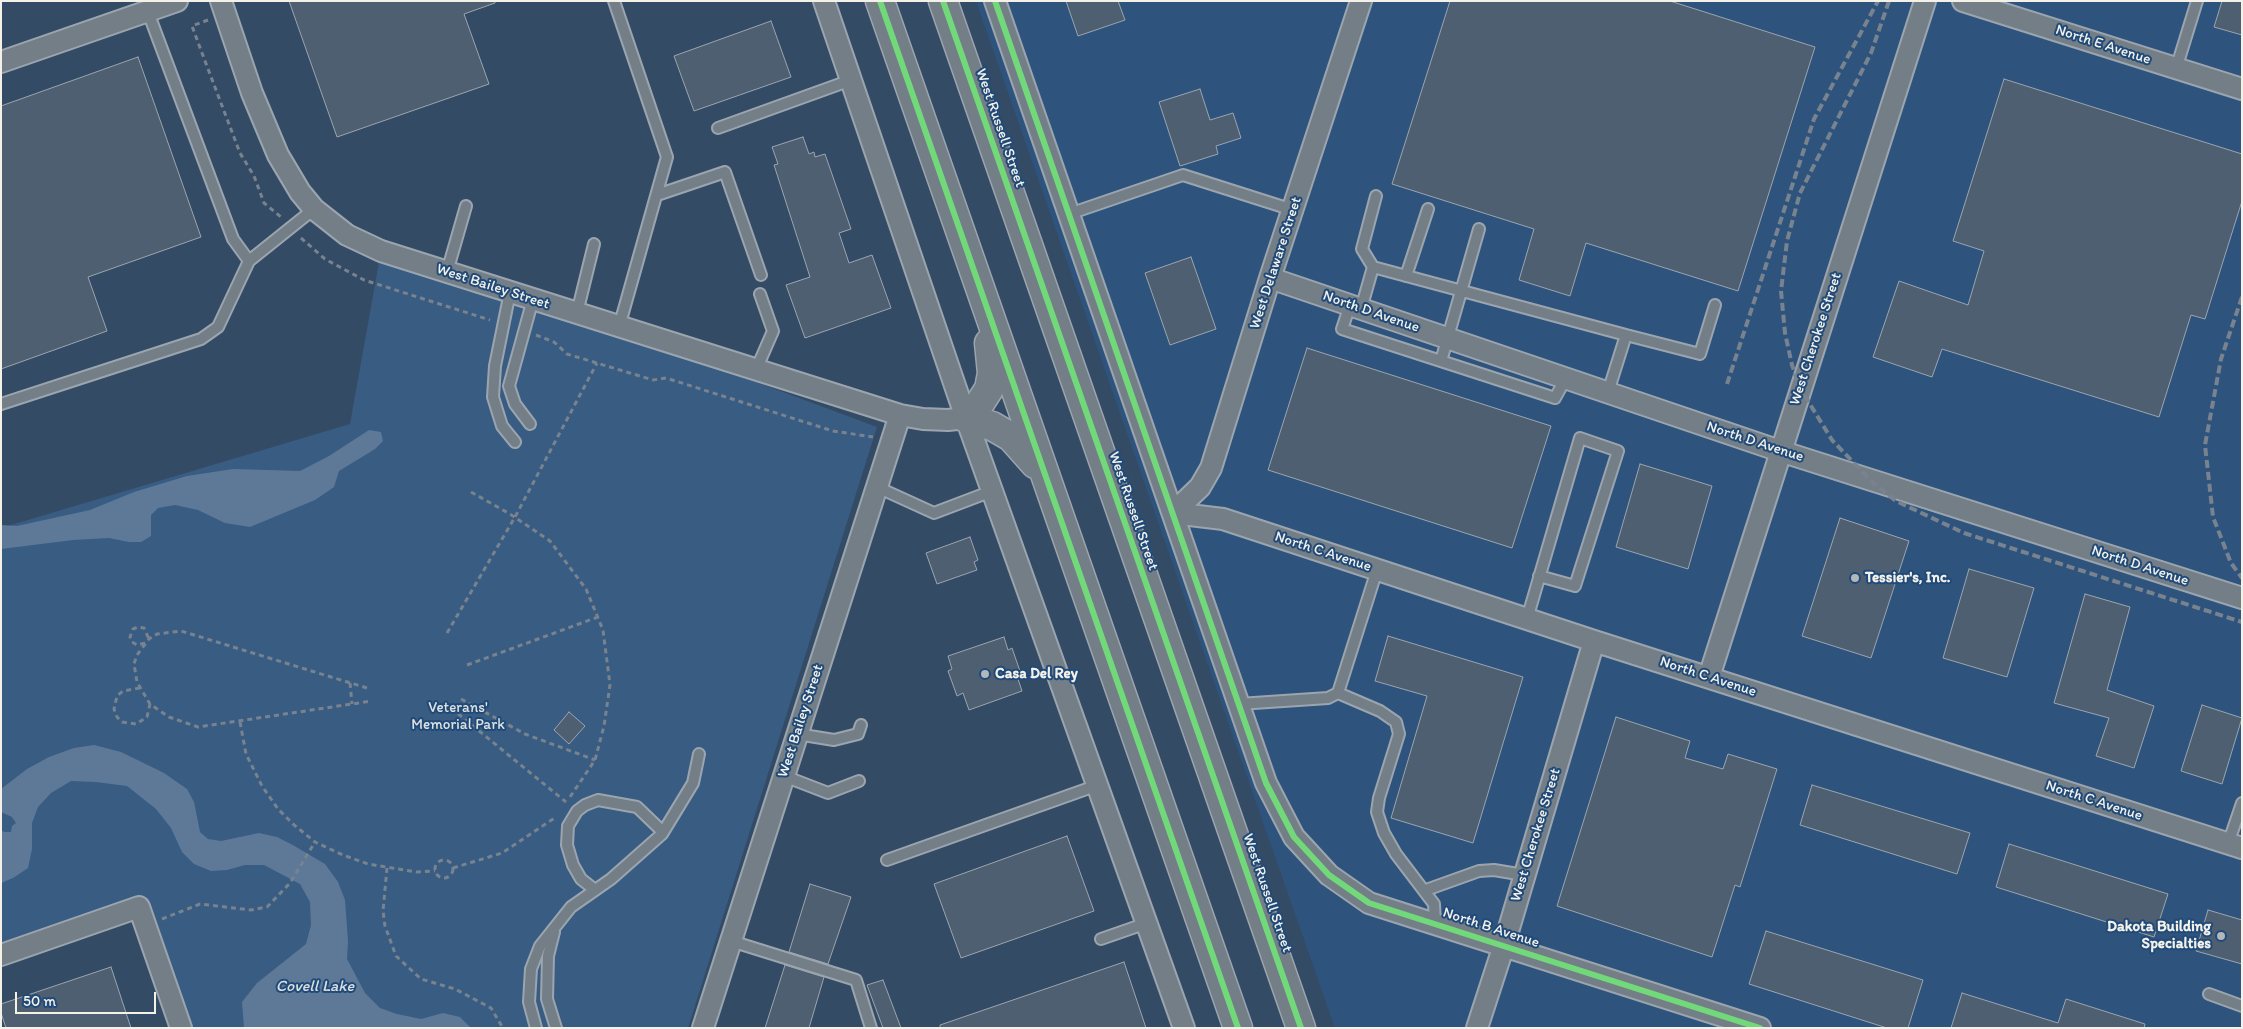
<!DOCTYPE html>
<style>
body{margin:0}
#map{position:relative;width:2243px;height:1029px;overflow:hidden;background:#344b65;font-family:Itim,sans-serif}
canvas{display:block}
.frame{position:absolute;inset:0;border:2px solid #f4f1e8;pointer-events:none}
.scale{position:absolute;left:15px;top:992px;width:141px;height:22px;box-sizing:border-box;border:2px solid #f4f1e8;border-top:0;padding-left:6px;font-size:15px;line-height:18px;white-space:nowrap;color:#f4f1e8;-webkit-text-stroke:4px #1f4a7a;paint-order:stroke}
</style>
<div id="map">
<canvas width="2243" height="1029"></canvas>
<div class="frame"></div>
<div class="scale">50 m</div>
</div>
<script>
const c = document.querySelector('canvas').getContext('2d');
c.lineJoin = 'round';
function paint(path, color) {
  c.fillStyle = color;
  c.fill(path, 'evenodd');
}
function shape(rows) {
  const path = new Path2D();
  for (const r of rows) {
    if (r.length === 3) {
      path.moveTo(r[0] + r[2], r[1]);
      path.arc(r[0], r[1], r[2], 0, 2 * Math.PI);
      continue;
    }
    path.moveTo(r[0], r[1]);
    for (let i = 2; i < r.length; i += 2) path.lineTo(r[i], r[i + 1]);
  }
  return path;
}
function stroke(path, color, width, dash) {
  c.strokeStyle = color;
  c.lineWidth = width;
  c.lineCap = dash ? 'butt' : 'round';
  c.setLineDash(dash || []);
  c.stroke(path);
}
function label(font, color, halo, rows, align = 'center') {
  c.font = font + ' Itim,sans-serif';
  c.lineWidth = 4;
  c.setLineDash([]);
  c.textBaseline = 'middle';
  c.strokeStyle = halo;
  c.fillStyle = color;
  for (const [text, x, y, turn = 0] of rows) {
    c.save();
    c.translate(x, y);
    c.rotate((+turn || 0) * Math.PI / 180);
    c.textAlign = isNaN(turn) ? turn : align;
    if (halo) c.strokeText(text, 0, 0);
    c.fillText(text, 0, 0);
    c.restore();
  }
}
paint(shape([
 [976,1,2242,1,2242,1028,1335,1028]
]), '#2e547d');
paint(shape([
 [381,251,533,299,877,427,688,1028,181,1028,138,907,1,955,1,528,350,424]
]), '#395c83');
paint(shape([
 [369,430,381,432,383,441,375,449,339,471,334,487,315,500,250,527,225,523,198,510,175,505,158,508,151,515,151,536,141,542,129,542,109,538,73,540,1,549,1,525,17,526,90,510,134,492,187,476,233,469,300,471,329,456],
 [94,745,121,752,164,773,187,789,194,802,200,832,208,839,221,841,259,833,277,837,291,844,325,864,338,882,345,900,348,941,347,959,365,993,380,1008,397,1014,421,1019,443,1013,460,1017,471,1028,244,1028,242,1002,257,983,306,944,311,925,310,902,300,884,264,865,245,865,227,870,211,871,194,864,182,852,171,828,156,809,127,786,96,782,71,781,51,793,38,807,32,823,32,849,28,868,13,878,1,883,1,830,4,832,11,832,12,826,16,823,12,817,1,812,1,789,27,769,49,757,74,748]
]), '#5e7998');
const building = shape([
 [289,1,495,1,495,3,464,14,489,84,337,137,289,1],
 [1066,1,1118,1,1125,20,1078,36,1066,1],
 [1450,1,1670,1,1815,47,1738,291,1586,243,1570,296,1519,280,1534,229,1392,184,1450,1],
 [2222,1,2242,1,2242,35,2214,27,2222,1],
 [771,21,791,77,694,111,674,56,771,21],
 [138,57,201,237,88,277,107,331,1,369,1,106,138,57],
 [2004,79,2242,154,2242,201,2205,319,2191,315,2159,417,1942,349,1932,377,1873,357,1899,281,1968,305,1984,251,1953,241,2004,79],
 [1200,89,1210,120,1233,113,1241,138,1216,146,1218,154,1180,166,1159,102,1200,89],
 [803,137,809,154,814,152,815,157,825,154,851,229,839,233,849,263,872,255,891,308,805,338,786,285,810,277,774,165,778,164,772,147,803,137],
 [1191,257,1216,329,1170,345,1145,273,1191,257],
 [1307,348,1551,426,1512,548,1268,470,1307,348],
 [1640,464,1712,486,1688,569,1616,547,1640,464],
 [1840,518,1909,541,1871,658,1802,636,1840,518],
 [970,537,978,560,974,562,977,570,937,584,926,553,970,537],
 [1969,569,2034,588,2007,677,1943,658,1969,569],
 [2085,594,2130,607,2107,690,2154,706,2134,768,2096,756,2109,718,2054,703,2085,594],
 [1388,636,1523,677,1473,843,1391,818,1427,696,1375,681,1388,636],
 [1004,637,1008,650,1012,648,1022,677,1018,679,1022,691,969,710,963,693,957,696,948,671,952,669,948,656,1004,637],
 [2202,705,2242,718,2222,784,2181,771,2202,705],
 [569,712,585,726,569,744,554,730,569,712],
 [1616,717,1690,741,1685,758,1723,769,1728,754,1777,769,1740,887,1735,885,1712,957,1557,906,1616,717],
 [1812,785,1970,833,1957,874,1800,825,1812,785],
 [1067,836,1094,911,961,958,934,884,1067,836],
 [2009,844,2168,894,2154,937,1996,887,2009,844],
 [810,884,851,897,828,964,789,952,810,884],
 [2208,910,2242,920,2242,964,2196,951,2208,910],
 [1766,931,1923,980,1908,1028,1887,1028,1749,984,1766,931],
 [1124,962,1146,1028,940,1028,940,1025,1124,962],
 [785,965,824,977,809,1028,765,1028,785,965],
 [111,967,131,1028,6,1028,1,1013,1,1004,111,967],
 [883,980,901,1028,883,1028,867,985,883,980],
 [1962,993,2058,1023,2066,999,2145,1024,2144,1028,1951,1028,1962,993]
]);
paint(building, '#4e5f72');
stroke(building, '#9ba5af', 1);
const service = shape([
 [614,1,667,157,619,327],
 [148,12,233,239,249,261],
 [2176,69,2197,1],
 [718,128,851,80],
 [657,195,725,172,761,275],
 [1069,214,1183,175,1293,210],
 [1373,267,1362,249,1376,196],
 [447,272,466,206],
 [1406,276,1428,209],
 [510,292,495,366,493,397,502,426,515,442],
 [1350,305,1342,329,1555,398,1566,378],
 [1361,309,1373,267,1626,335,1608,392],
 [577,313,594,244],
 [1626,335,1700,354,1715,305],
 [1441,361,1479,229],
 [756,370,773,331,760,294],
 [1,404,201,339,218,327,249,261,314,209],
 [530,424,515,404,509,386,533,299],
 [877,487,934,513,992,491],
 [1527,619,1580,438,1618,451,1575,586,1539,576],
 [1338,693,1380,711,1396,722,1399,734,1379,798,1377,812,1384,833,1396,854,1434,904,1435,924],
 [1239,704,1328,698,1338,693,1377,570],
 [797,734,834,740,858,734,861,725],
 [784,776,828,793,859,781],
 [2228,844,2242,803],
 [887,860,1098,785],
 [595,890,581,879,573,865,567,845,568,826,577,811,585,805,598,800,637,807,663,832],
 [1426,890,1479,871,1494,870,1524,875],
 [554,932,548,956,547,999,556,1028],
 [1101,939,1147,923],
 [731,941,856,980,871,1028],
 [2209,994,2242,1006],
 [536,1028,529,1002,531,969,540,946,571,907,611,879,662,834,693,783,699,754]
]);
const minor = shape([
 [221,1,252,93,278,155,300,192,314,209,347,235,381,251,900,415,923,419,948,420,966,418],
 [824,1,966,418,1184,1028],
 [995,1,1266,783,1294,837,1329,875,1369,903,1760,1028],
 [1963,1,2242,89],
 [1,62,177,1],
 [1270,278,1780,451,2242,598],
 [1173,513,1223,519,1594,641,2242,848],
 [1173,513,1200,487,1211,468,1270,278,1361,1],
 [1709,677,1925,1],
 [1,955,139,907,181,1028],
 [703,1028,900,415],
 [1477,1028,1504,945,1594,641]
]);
const trunk = shape([
 [880,1,1238,1028],
 [943,1,1301,1028],
 [989,343,992,373,989,389,980,403,966,418,992,426,1011,437,1035,464]
]);
stroke(service, '#9ba5af', 14);
stroke(minor, '#9ba5af', 24);
stroke(trunk, '#9ba5af', 31);
stroke(shape([
 [208,20,192,26,205,61,240,153,254,176,264,203,281,217],
 [301,238,325,259,364,280,490,320],
 [536,335,554,342,567,354,653,380,666,378,833,431,873,437],
 [471,492,510,514,550,541,586,589,603,630,610,685,604,726,595,760,570,797],
 [447,633,515,517,597,363],
 [145,643,137,645,132,642,130,637,133,629,138,627,144,628,149,639],
 [467,665,598,617],
 [350,683,352,704],
 [140,688,123,691,117,696,114,709,117,717,122,722,136,724,147,717,150,704],
 [367,688,181,631,157,634,149,639,137,655,134,664,137,682,150,704,169,717,198,727,372,701],
 [461,699,525,734,595,760],
 [451,708,566,802],
 [240,722,246,754,262,786,278,809,293,824,315,842,343,855,368,864,416,872,435,871],
 [444,869,9],
 [387,868,383,911,385,926,396,956,421,979,455,989,491,1008,503,1028],
 [453,868,502,853,556,817],
 [162,919,200,904,251,910,267,907,290,883,315,842]
]), '#78838f', 3, [5, 4]);
stroke(service, '#737e87', 10);
stroke(minor, '#737e87', 20);
stroke(trunk, '#737e87', 28);
stroke(shape([
 [1889,1,1871,53,1800,193,1787,241,1781,291,1785,333,1792,365,1800,388,1832,440,1870,480,1896,501,1964,533,2242,622],
 [2242,297,2221,359,2205,445,2213,517,2231,563,2242,578],
 [1727,384,1814,119,1878,1]
]), '#78838f', 4, [8, 4]);
stroke(shape([
 [880,1,1238,1028],
 [943,1,1301,1028],
 [995,1,1266,783,1294,837,1329,875,1369,903,1760,1028]
]), '#71d979', 6);
for (const [x, y, r, color] of [
 [1855,578,5,"#b1b7ba"],
 [985,674,5,"#b1b7ba"],
 [2221,936,5,"#b1b7ba"]
]) {
  const dot = new Path2D();
  dot.arc(x, y, r, 0, 2 * Math.PI);
  c.fillStyle = color;
  c.fill(dot);
  stroke(dot, '#1f4a7a', 2);
}
label('15px', '#f4f1e8', '#1f4a7a', [
 ["North E Avenue",2103,45,18],
 ["West Russell Street",1000,128,71],
 ["West Delaware Street",1276,263,-72],
 ["West Bailey Street",493,287,18],
 ["North D Avenue",1371,312,19],
 ["West Cherokee Street",1816,339,-72],
 ["North D Avenue",1755,442,18],
 ["West Russell Street",1133,511,71],
 ["North C Avenue",1323,552,18],
 ["North D Avenue",2140,566,18],
 ["North C Avenue",1708,677,18],
 ["West Bailey Street",801,721,-72],
 ["North C Avenue",2094,801,18],
 ["West Cherokee Street",1536,835,-73],
 ["West Russell Street",1267,893,71],
 ["North B Avenue",1491,928,18]
]);
label('bold 15px', '#f4f1e8', '#1f4a7a', [
 ["Tessier's, Inc.",1865,578],
 ["Casa Del Rey",995,674],
 ["Dakota Building",2211,927,"right"],
 ["Specialties",2211,944,"right"]
], 'left');
label('15px', '#e1e2de', '#1f4a7a', [
 ["Veterans'",458,708],
 ["Memorial Park",458,725]
]);
label('italic 16px', '#dee0dd', '#1f4a7a', [
 ["Covell Lake",315,987]
]);
</script>
